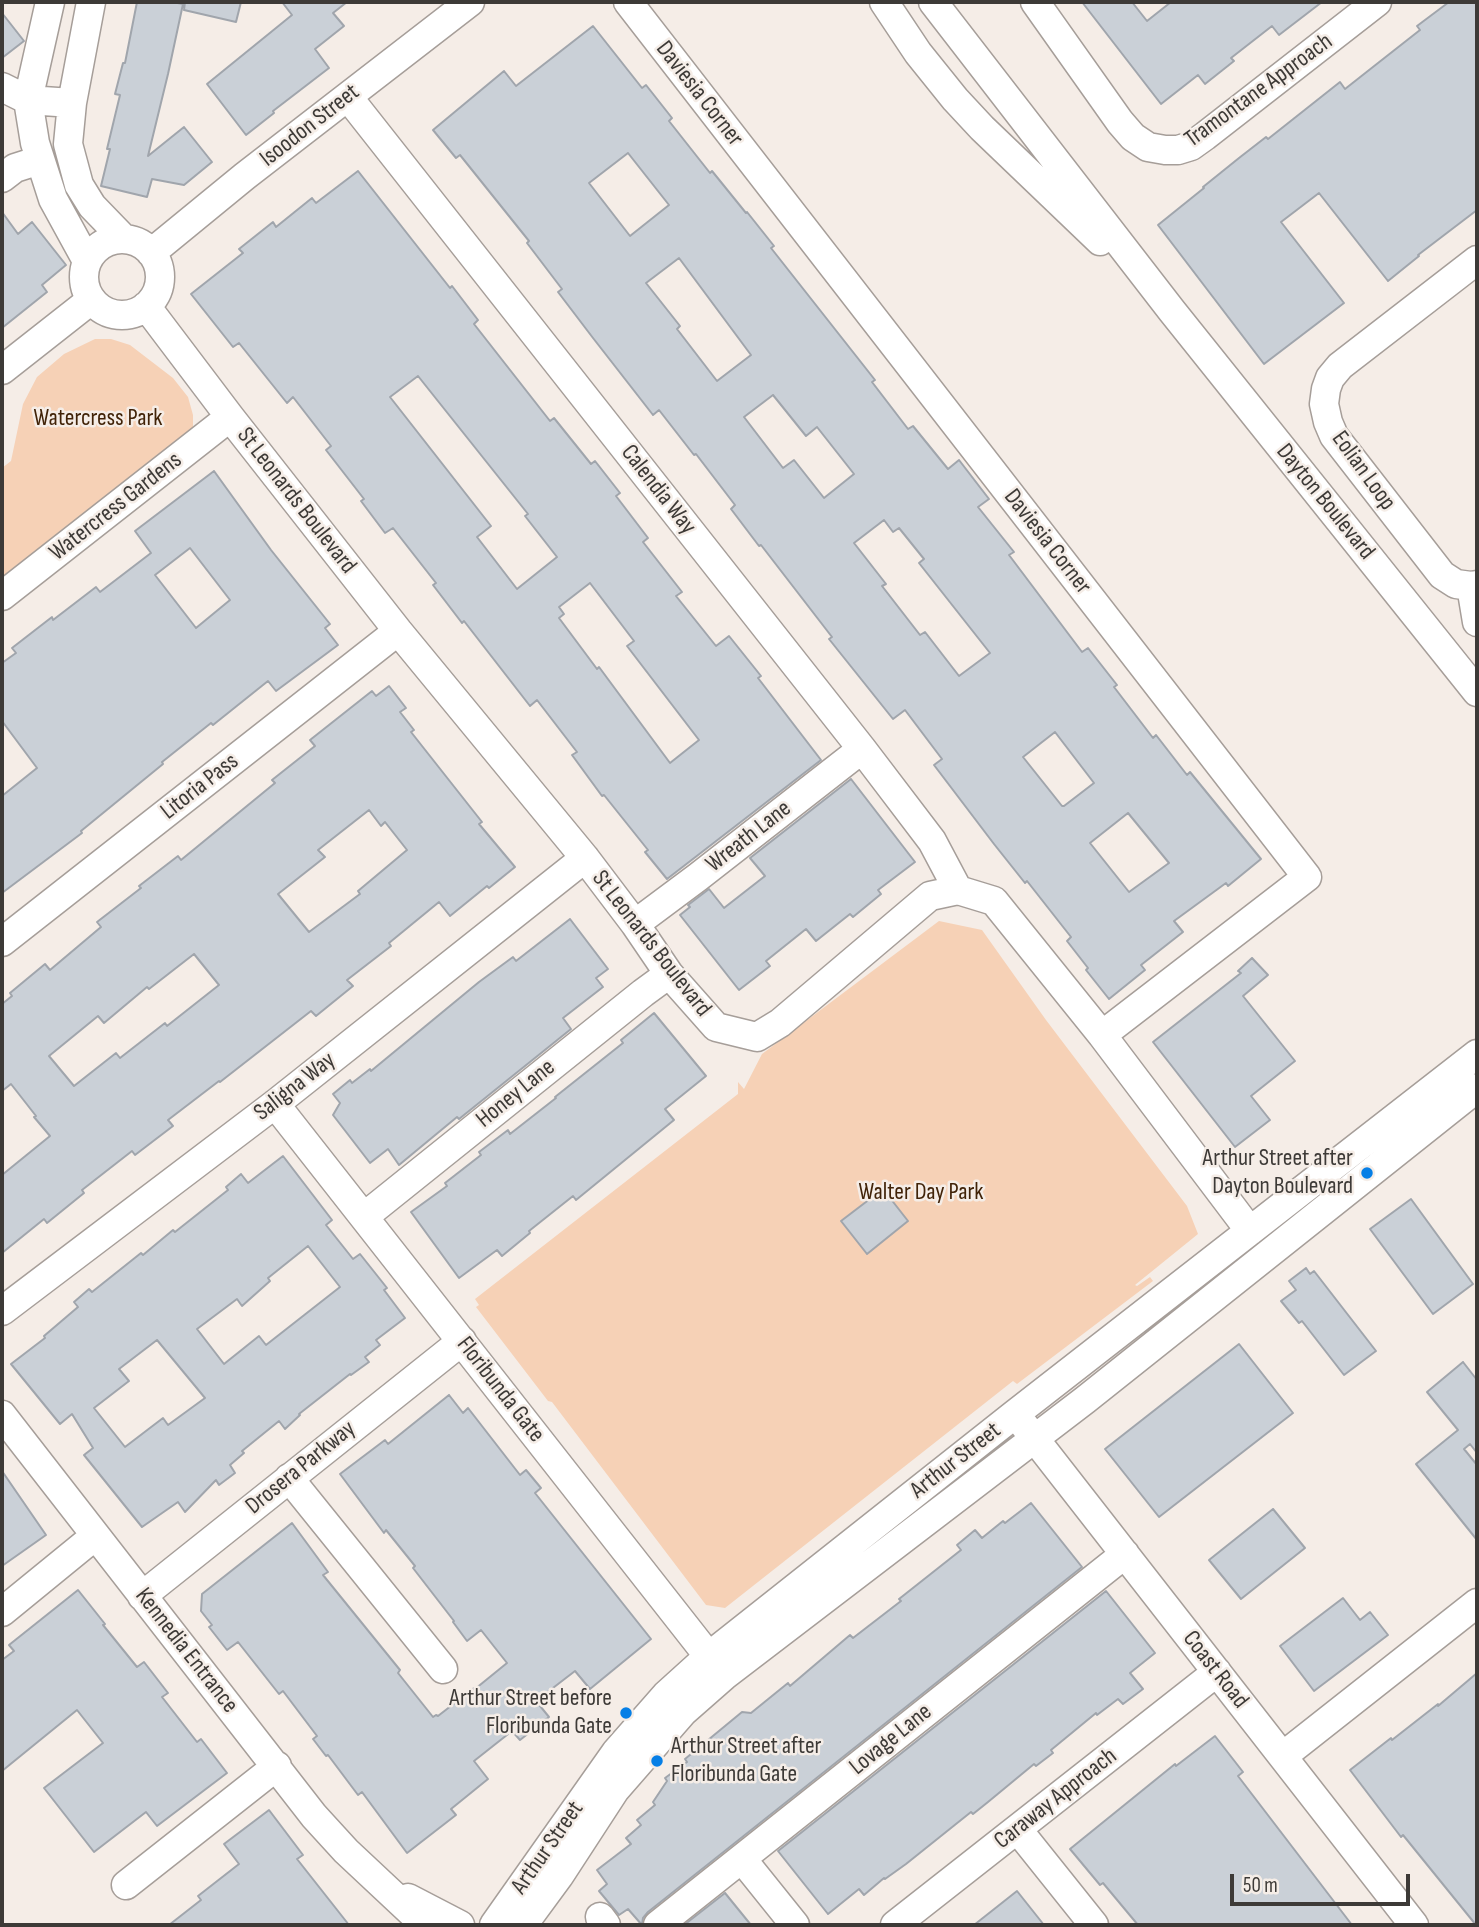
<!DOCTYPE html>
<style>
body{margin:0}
#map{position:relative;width:1479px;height:1927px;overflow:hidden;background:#f5ede7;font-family:"Sofia Sans Condensed",sans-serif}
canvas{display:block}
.frame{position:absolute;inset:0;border:4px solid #3d3a37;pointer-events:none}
.scale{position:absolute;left:1230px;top:1874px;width:180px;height:32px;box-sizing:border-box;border:4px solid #3d3a37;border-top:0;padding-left:9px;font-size:21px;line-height:24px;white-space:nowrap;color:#3d3a37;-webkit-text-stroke:5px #f5ede7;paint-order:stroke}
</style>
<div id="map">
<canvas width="1479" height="1927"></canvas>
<div class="frame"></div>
<div class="scale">50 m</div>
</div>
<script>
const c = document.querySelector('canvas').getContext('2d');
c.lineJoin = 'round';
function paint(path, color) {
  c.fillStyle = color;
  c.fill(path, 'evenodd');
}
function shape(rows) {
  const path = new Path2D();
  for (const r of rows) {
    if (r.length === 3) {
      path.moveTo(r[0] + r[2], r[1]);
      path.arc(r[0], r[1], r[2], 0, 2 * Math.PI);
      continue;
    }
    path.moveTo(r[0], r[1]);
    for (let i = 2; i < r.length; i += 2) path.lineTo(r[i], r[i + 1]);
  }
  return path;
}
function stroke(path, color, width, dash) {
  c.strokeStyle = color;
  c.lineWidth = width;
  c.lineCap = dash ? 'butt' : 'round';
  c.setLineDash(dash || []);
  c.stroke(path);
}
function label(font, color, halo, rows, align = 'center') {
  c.font = font + ' "Sofia Sans Condensed",sans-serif';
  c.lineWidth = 5;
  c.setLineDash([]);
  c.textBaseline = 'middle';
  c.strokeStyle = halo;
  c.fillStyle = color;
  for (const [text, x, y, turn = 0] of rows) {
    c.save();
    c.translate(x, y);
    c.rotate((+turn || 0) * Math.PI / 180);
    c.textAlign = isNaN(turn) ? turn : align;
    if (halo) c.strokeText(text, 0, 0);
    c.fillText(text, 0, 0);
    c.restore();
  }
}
paint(shape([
 [95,339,111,339,130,345,173,378,188,397,193,415,193,436,2,587,2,468,11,461,23,404,37,377,64,354],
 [939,921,982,930,1046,1020,1187,1206,1198,1234,1135,1285,1137,1286,1150,1277,1153,1281,1017,1384,1013,1381,725,1608,706,1605,552,1402,548,1401,476,1307,479,1305,475,1299,738,1094,738,1082,744,1089,762,1054]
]), '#f6d1b6');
const building = shape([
 [137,2,172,2,183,4,168,74,148,156,184,127,212,162,184,185,152,179,147,197,101,186,110,149,107,149,120,95,115,94,123,63,125,63,137,2],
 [185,2,241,2,236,22,184,10,185,2],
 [282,2,347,2,333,13,344,26,315,49,329,68,273,111,274,113,246,135,207,84,292,15,282,2],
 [1082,2,1132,2,1147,21,1171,2,1322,2,1279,35,1272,26,1231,58,1234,61,1205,84,1198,75,1161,104,1082,2],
 [1449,2,1477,2,1477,210,1418,255,1419,256,1388,281,1319,193,1281,222,1344,303,1264,364,1158,225,1204,188,1203,187,1239,158,1266,137,1268,139,1340,82,1345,89,1378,63,1420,30,1417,26,1449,2],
 [2,13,24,41,2,58,2,13],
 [593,26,642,88,646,85,672,118,669,121,710,173,712,171,746,213,747,212,774,246,771,248,875,380,872,382,908,429,913,426,948,469,959,460,989,499,978,507,1014,552,1009,555,1082,652,1088,648,1117,685,1114,687,1153,738,1156,735,1187,775,1190,772,1261,859,1228,886,1226,883,1174,921,1183,932,1141,965,1145,970,1109,999,1086,970,1088,968,1067,941,1071,937,1027,881,1025,883,994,844,934,765,942,759,905,710,893,719,829,639,832,637,761,545,759,546,731,509,735,505,696,454,694,455,659,410,653,415,593,338,558,292,562,289,527,243,529,241,460,155,456,158,433,130,504,71,516,86,593,26],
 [628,153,669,205,630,236,589,183,628,153],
 [679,258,751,355,717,381,677,329,680,326,646,283,679,258],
 [773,395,806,436,817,427,854,474,824,498,794,460,783,468,744,417,773,395],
 [884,520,893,532,899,528,924,559,919,563,990,653,959,676,925,632,920,635,882,586,886,584,854,543,884,520],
 [1055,732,1094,783,1064,806,1062,806,1023,757,1055,732],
 [1128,813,1169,863,1129,892,1090,843,1128,813],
 [358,171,450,288,452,286,478,320,474,324,550,421,554,418,591,464,595,461,620,493,616,496,648,538,643,542,682,592,676,596,716,646,729,636,761,676,758,678,821,760,667,879,645,852,648,850,604,795,602,796,572,755,577,752,537,700,530,706,464,621,462,623,433,585,436,583,393,528,385,533,361,501,364,499,326,450,331,446,293,397,287,403,239,343,233,347,191,294,243,253,239,249,273,222,276,227,312,198,316,203,358,171],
 [418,376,528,514,525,516,557,557,517,589,477,537,491,526,390,397,418,376],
 [590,583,634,641,627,646,699,740,670,763,599,667,597,669,559,618,564,614,559,607,590,583],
 [2,212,18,234,32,222,66,265,42,285,47,292,2,328,2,212],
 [214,471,271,550,330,624,325,628,338,645,276,691,268,681,213,725,211,723,162,762,163,764,81,831,82,833,2,893,2,796,37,768,2,721,2,663,16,653,12,648,52,617,53,620,96,587,100,592,151,553,135,531,214,471],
 [190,548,230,600,196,628,155,575,190,548],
 [389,686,406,708,400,712,414,730,411,732,482,822,479,824,515,867,489,888,487,886,450,916,439,902,389,943,391,946,347,980,353,986,316,1016,311,1011,220,1082,219,1081,168,1120,173,1126,135,1155,132,1151,82,1190,84,1193,47,1223,44,1219,2,1253,2,1175,50,1136,34,1117,36,1116,11,1084,2,1091,2,1004,12,996,10,993,45,964,50,970,101,927,97,922,141,888,139,886,178,856,181,860,275,783,272,780,315,746,310,740,372,691,376,696,389,686],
 [369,810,381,826,385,822,407,850,358,891,360,894,309,932,278,894,325,857,318,850,369,810],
 [194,954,219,985,167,1026,165,1023,120,1058,116,1053,74,1086,49,1056,98,1016,104,1023,147,987,149,989,194,954],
 [851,779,915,862,878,890,881,894,853,917,850,914,816,941,806,929,766,961,770,966,739,990,680,915,690,907,688,905,709,889,724,908,765,876,750,858,851,779],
 [570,919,608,969,596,978,603,987,563,1018,571,1029,459,1119,457,1117,399,1165,388,1149,370,1163,333,1115,340,1103,333,1094,350,1080,352,1083,370,1069,371,1071,479,982,513,957,516,961,570,919],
 [1252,958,1268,975,1243,996,1295,1061,1251,1096,1270,1120,1235,1147,1153,1042,1241,973,1238,971,1252,958],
 [654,1013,706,1076,665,1109,674,1120,576,1200,573,1196,529,1231,530,1233,502,1256,497,1250,459,1278,411,1212,447,1186,445,1183,481,1155,479,1152,508,1130,510,1134,556,1098,555,1097,623,1043,621,1040,654,1013],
 [283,1156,332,1220,326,1225,353,1259,360,1254,387,1288,384,1290,405,1318,376,1340,380,1345,365,1357,369,1362,351,1375,350,1374,299,1414,300,1415,285,1429,279,1421,242,1451,244,1453,230,1465,235,1473,219,1485,216,1480,185,1512,178,1502,142,1527,84,1455,93,1448,72,1414,60,1424,11,1364,45,1338,44,1336,78,1307,74,1302,89,1289,92,1292,141,1253,143,1255,173,1230,175,1232,228,1190,226,1187,241,1174,248,1183,283,1156],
 [308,1246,340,1287,266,1345,259,1336,224,1364,197,1329,237,1299,242,1306,270,1281,268,1278,308,1246],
 [157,1340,205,1398,168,1425,163,1418,125,1447,94,1408,129,1381,119,1369,157,1340],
 [883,1189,908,1221,867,1254,841,1221,883,1189],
 [1411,1199,1473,1284,1433,1314,1370,1229,1411,1199],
 [1306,1268,1310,1274,1314,1271,1376,1351,1344,1375,1302,1321,1299,1323,1281,1301,1296,1290,1289,1281,1306,1268],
 [1239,1344,1293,1413,1159,1517,1105,1449,1239,1344],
 [1463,1362,1477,1380,1477,1453,1470,1444,1464,1449,1477,1465,1477,1540,1416,1464,1458,1430,1427,1392,1463,1362],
 [449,1395,463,1413,468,1408,520,1475,526,1470,541,1488,535,1493,651,1639,590,1689,575,1671,536,1701,549,1717,520,1740,512,1731,474,1761,488,1779,451,1809,456,1815,407,1853,362,1792,358,1795,328,1755,326,1756,313,1739,317,1736,283,1691,279,1694,238,1642,227,1650,209,1627,212,1625,201,1611,202,1594,292,1523,328,1572,323,1575,400,1670,398,1673,433,1717,436,1715,438,1716,474,1688,475,1689,507,1663,481,1630,467,1641,453,1622,454,1621,413,1568,415,1566,386,1530,384,1533,340,1474,385,1440,388,1444,449,1395],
 [2,1471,46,1535,2,1566,2,1471],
 [1031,1503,1082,1567,648,1912,643,1918,642,1925,628,1909,619,1915,599,1891,607,1884,597,1870,631,1844,626,1838,641,1825,637,1820,655,1805,653,1802,667,1781,665,1778,687,1762,685,1759,742,1712,751,1713,788,1683,790,1686,850,1635,853,1638,901,1601,899,1599,961,1550,957,1545,975,1530,982,1538,1003,1521,1005,1523,1031,1503],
 [1273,1509,1305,1548,1241,1599,1209,1560,1273,1509],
 [78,1590,105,1624,103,1625,137,1667,144,1662,168,1693,162,1697,197,1742,201,1739,227,1773,157,1826,146,1812,94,1852,44,1788,103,1743,77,1710,2,1771,2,1660,14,1651,9,1645,78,1590],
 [1106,1591,1155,1653,1130,1673,1143,1689,1123,1704,1118,1699,1097,1715,1096,1713,1051,1750,1053,1753,1036,1766,1034,1764,988,1802,973,1814,971,1812,906,1864,885,1879,884,1878,864,1895,859,1889,828,1914,778,1851,1106,1591],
 [1343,1598,1360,1620,1370,1612,1388,1635,1314,1691,1280,1646,1343,1598],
 [1477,1673,1477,1925,1476,1925,1403,1835,1401,1837,1350,1770,1391,1738,1392,1740,1438,1704,1438,1706,1477,1673],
 [1215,1736,1243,1772,1238,1776,1352,1925,1138,1925,1103,1883,1100,1885,1070,1849,1175,1764,1176,1766,1215,1736],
 [269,1810,303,1855,297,1859,349,1925,169,1925,201,1900,198,1896,239,1864,224,1844,269,1810],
 [1017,1891,1044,1925,974,1925,1017,1891],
 [725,1893,751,1925,684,1925,725,1893]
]);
paint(building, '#cad0d7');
stroke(building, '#a0a5ac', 2);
const minor = shape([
 [50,2,28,100,35,143,53,199,87,261],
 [91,2,72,103,68,144,79,185,92,206,123,238],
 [628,2,1307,877,1102,1035],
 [884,2,918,53,955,99,982,128,1100,241],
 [933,2,1172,311,1477,692],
 [1035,2,1120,122,1133,137,1148,147,1165,150,1178,150,1191,146,1205,136,1377,2],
 [2,87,28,100,72,103],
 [348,97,862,749,932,841,958,890],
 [2,178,15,168,40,160],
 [122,277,38],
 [151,253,245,176,470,2],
 [1477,260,1340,366,1330,378,1326,389,1324,404,1328,422,1334,436,1442,575,1456,584,1471,586,1477,585],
 [146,306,230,417,398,631,585,858,635,924,669,974,716,1027,757,1037,780,1023,930,896,958,890,994,901,1102,1035,1250,1231],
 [2,370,91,300],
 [1471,586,1477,622],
 [2,596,230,417],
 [635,924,698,877,862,749],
 [2,942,398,631],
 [275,1104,721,1672],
 [365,1216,643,993,669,974],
 [2,1311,275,1104,585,858],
 [2,1415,314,1816,346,1851,425,1925],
 [1024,1425,1414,1925],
 [289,1478,443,1669],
 [142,1596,462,1341],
 [2,1612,95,1536],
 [1283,1756,1477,1603],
 [1018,1830,1094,1925],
 [742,1859,795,1925],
 [126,1885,277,1766],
 [408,1898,460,1925],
 [600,1917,606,1925],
 [494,1925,616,1752,666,1695,708,1657,1015,1414,1477,1054],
 [523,1925,559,1876,615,1790,683,1712,724,1676,1085,1400,1477,1088],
 [658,1925,1125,1554],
 [895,1925,1217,1672]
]);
stroke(minor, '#a69e99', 31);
stroke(minor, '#fff', 28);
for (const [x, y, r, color] of [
 [1367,1173,7,"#067fe6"],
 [626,1713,7,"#067fe6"],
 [657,1761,7,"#067fe6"]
]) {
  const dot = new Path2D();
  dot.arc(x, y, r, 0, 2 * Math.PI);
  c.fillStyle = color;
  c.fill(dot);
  stroke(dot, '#f5ede7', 2.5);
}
label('24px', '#3d3a37', '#f5ede7', [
 ["Tramontane Approach",1259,91,-36],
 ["Daviesia Corner",699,94,52],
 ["Isoodon Street",310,126,-38],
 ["Eolian Loop",1363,471,54],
 ["Calendia Way",658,490,52],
 ["St Leonards Boulevard",296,501,52],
 ["Dayton Boulevard",1325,502,51],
 ["Watercress Gardens",116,507,-38],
 ["Daviesia Corner",1047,542,52],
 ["Litoria Pass",200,787,-38],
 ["Wreath Lane",749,837,-38],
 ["St Leonards Boulevard",651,944,52],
 ["Saligna Way",295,1087,-38],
 ["Honey Lane",516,1094,-39],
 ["Floribunda Gate",500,1390,52],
 ["Arthur Street",956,1461,-38],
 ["Drosera Parkway",301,1468,-39],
 ["Kennedia Entrance",186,1651,52],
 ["Coast Road",1215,1670,52],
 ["Lovage Lane",891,1740,-39],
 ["Caraway Approach",1056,1799,-38],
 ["Arthur Street",548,1848,-55]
]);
label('24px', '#412308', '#f5ede7', [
 ["Watercress Park",98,419],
 ["Walter Day Park",921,1193]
]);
label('24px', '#3d3a37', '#f5ede7', [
 ["Arthur Street after",1353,1159],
 ["Dayton Boulevard",1353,1187],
 ["Arthur Street before",612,1699],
 ["Floribunda Gate",612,1727],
 ["Arthur Street after",671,1747,"left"],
 ["Floribunda Gate",671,1775,"left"]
], 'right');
</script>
